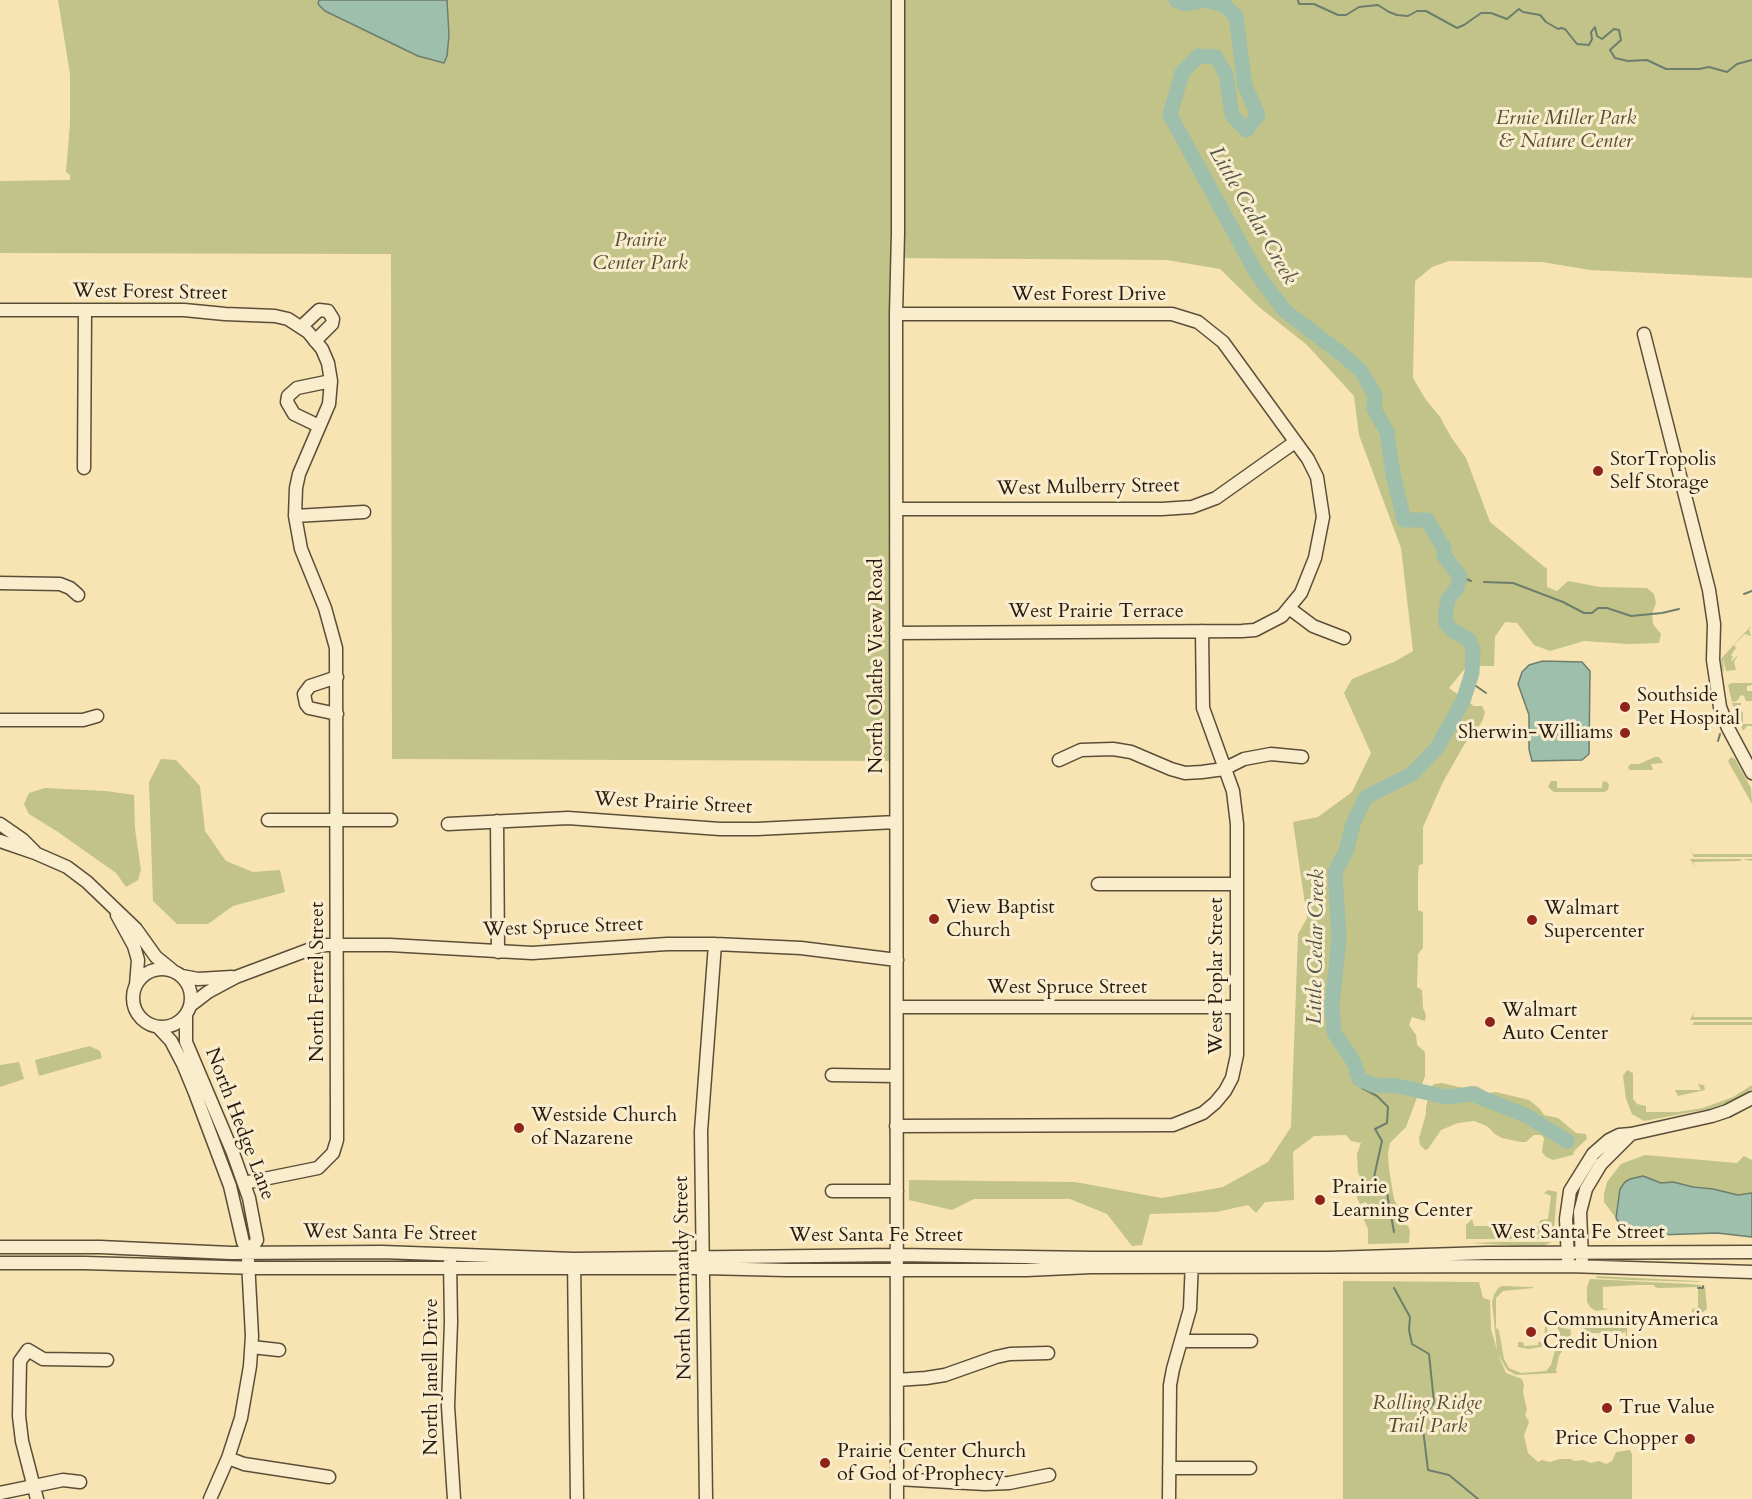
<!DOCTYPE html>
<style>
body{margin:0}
canvas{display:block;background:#f7e4b2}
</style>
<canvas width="1752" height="1499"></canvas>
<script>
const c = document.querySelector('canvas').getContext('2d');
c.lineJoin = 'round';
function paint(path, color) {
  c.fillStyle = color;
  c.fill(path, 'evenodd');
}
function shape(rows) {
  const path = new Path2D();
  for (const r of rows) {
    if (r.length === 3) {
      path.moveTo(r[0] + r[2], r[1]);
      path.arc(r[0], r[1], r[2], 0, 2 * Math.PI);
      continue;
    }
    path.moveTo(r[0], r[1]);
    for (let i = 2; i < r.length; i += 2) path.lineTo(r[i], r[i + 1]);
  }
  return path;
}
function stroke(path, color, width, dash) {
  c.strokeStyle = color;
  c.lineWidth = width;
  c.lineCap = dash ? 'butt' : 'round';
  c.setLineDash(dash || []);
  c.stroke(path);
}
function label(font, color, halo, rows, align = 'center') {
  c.font = font + ' Cardo,serif';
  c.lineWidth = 6;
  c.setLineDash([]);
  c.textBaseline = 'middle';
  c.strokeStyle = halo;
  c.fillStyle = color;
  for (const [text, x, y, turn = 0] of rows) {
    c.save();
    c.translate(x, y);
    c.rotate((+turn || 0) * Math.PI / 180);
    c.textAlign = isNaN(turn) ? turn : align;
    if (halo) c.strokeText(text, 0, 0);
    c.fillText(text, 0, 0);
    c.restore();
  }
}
paint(shape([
 [58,0,1752,0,1752,278,1590,270,1542,262,1449,261,1432,267,1415,281,1413,378,1426,400,1440,417,1451,437,1466,458,1490,522,1547,569,1547,587,1557,591,1568,581,1600,587,1647,588,1654,594,1656,603,1652,614,1653,624,1661,634,1659,643,1629,644,1584,641,1550,651,1534,645,1517,623,1505,622,1495,637,1494,666,1467,666,1449,688,1474,706,1482,706,1485,712,1482,722,1464,745,1443,782,1423,827,1423,864,1419,865,1418,875,1418,910,1423,912,1423,948,1418,954,1417,987,1422,990,1423,1008,1426,1015,1425,1021,1412,1017,1409,1025,1416,1035,1417,1045,1425,1052,1425,1076,1406,1127,1390,1143,1388,1153,1389,1169,1394,1199,1403,1217,1402,1223,1408,1226,1410,1231,1409,1243,1368,1244,1368,1229,1364,1220,1369,1208,1366,1202,1360,1204,1357,1198,1357,1191,1361,1186,1361,1179,1358,1173,1357,1154,1361,1143,1351,1141,1346,1135,1314,1136,1293,1152,1294,1200,1265,1202,1256,1213,1248,1205,1216,1212,1150,1214,1142,1245,1132,1246,1107,1214,1070,1199,974,1199,952,1210,909,1200,909,1180,1075,1182,1162,1198,1223,1187,1268,1162,1291,1127,1298,934,1307,918,1293,822,1318,817,1352,792,1371,753,1344,693,1352,679,1396,661,1413,651,1401,548,1359,435,1354,396,1307,345,1259,307,1220,269,1167,260,890,258,889,761,392,759,391,254,0,253,0,181,70,180,70,175,66,172,70,123,70,74],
 [1752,627,1749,629,1751,636,1745,634,1734,645,1736,648,1731,655,1733,657,1731,660,1732,661,1739,654,1734,662,1736,670,1726,671,1723,658,1724,673,1722,669,1721,659,1749,628],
 [1732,683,1752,683,1752,685,1747,686,1747,691,1752,691,1752,701,1746,701,1744,696,1741,695,1737,701,1732,702,1728,685],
 [1732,703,1741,703,1740,710,1743,713,1743,724,1752,724,1752,726,1747,726,1743,731,1742,729],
 [1655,757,1659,757,1663,763,1651,764,1653,770,1630,770,1628,768,1630,764,1639,764],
 [1731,757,1735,759,1751,788,1752,804,1729,763,1728,761],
 [161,759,176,760,200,786,205,831,226,861,253,872,280,870,285,892,233,906,208,924,177,924,153,901,149,782],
 [1551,781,1557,781,1557,788,1602,788,1603,781,1607,782,1609,785,1608,790,1604,792,1554,792,1548,787],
 [45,788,106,791,134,795,135,829,141,870,138,880,126,887,116,873,58,832,29,814,24,804,29,793],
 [1689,847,1693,854,1752,854,1752,857,1694,857],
 [1690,859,1752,859,1752,861,1742,859,1740,861,1693,862,1696,868],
 [1695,1010,1693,1017,1752,1017,1752,1020,1690,1020],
 [1694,1022,1752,1022,1752,1025,1692,1025,1687,1032],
 [90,1046,100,1051,102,1058,39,1076,35,1060],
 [19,1062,24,1079,0,1087,0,1065],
 [1627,1070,1633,1073,1633,1099,1637,1104,1646,1106,1646,1112,1678,1112,1703,1108,1733,1097,1752,1085,1752,1089,1730,1102,1709,1109,1644,1121,1632,1114,1626,1099,1623,1076],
 [1442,1083,1464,1088,1470,1086,1477,1086,1488,1093,1496,1092,1529,1100,1540,1109,1544,1115,1558,1118,1576,1133,1586,1134,1587,1139,1575,1150,1573,1155,1553,1160,1546,1157,1542,1152,1544,1138,1541,1135,1534,1135,1526,1142,1521,1142,1502,1138,1495,1134,1487,1126,1474,1121,1458,1123,1441,1130,1428,1149,1425,1150,1420,1145,1419,1138,1426,1114,1426,1107,1431,1087,1434,1084],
 [1698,1084,1704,1085,1705,1090,1678,1096,1675,1090,1701,1090],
 [1645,1155,1737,1163,1744,1156,1752,1160,1752,1193,1738,1195,1713,1189,1693,1187,1673,1182,1661,1183,1643,1176,1618,1210,1616,1218,1604,1202,1604,1194,1607,1182,1621,1164],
 [1548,1190,1557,1192,1554,1230,1551,1236,1549,1239,1515,1239,1524,1226,1539,1226,1540,1220,1548,1219,1551,1196,1544,1193],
 [1472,1219,1474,1226,1518,1226,1519,1230,1512,1239,1466,1239,1466,1225],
 [1498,1242,1552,1242,1540,1247,1470,1243],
 [1597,1276,1698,1281,1701,1282,1629,1280,1596,1278],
 [1590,1279,1689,1284,1701,1285,1701,1287,1658,1288,1655,1287,1654,1285,1637,1285,1603,1287,1603,1308,1609,1309,1596,1311,1590,1307,1587,1302,1587,1287],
 [1343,1281,1479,1282,1483,1298,1490,1300,1491,1329,1497,1350,1492,1302,1494,1295,1498,1288,1502,1286,1533,1287,1533,1288,1503,1291,1496,1298,1496,1328,1499,1330,1504,1359,1509,1368,1521,1373,1546,1371,1551,1365,1556,1347,1556,1338,1560,1333,1556,1325,1560,1323,1561,1328,1570,1329,1571,1333,1569,1340,1559,1356,1556,1370,1557,1373,1516,1375,1507,1370,1498,1354,1506,1373,1522,1379,1524,1385,1523,1392,1527,1410,1525,1415,1529,1422,1524,1436,1528,1453,1538,1462,1542,1460,1550,1462,1560,1459,1570,1459,1575,1461,1583,1460,1591,1463,1599,1461,1606,1464,1612,1461,1616,1452,1630,1450,1632,1454,1632,1499,1343,1499],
 [1705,1286,1707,1309,1703,1312,1692,1312,1692,1309,1698,1308,1698,1289,1704,1289],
 [1587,1322,1627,1322,1631,1325,1581,1326],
 [1545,1327,1547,1327,1548,1335,1546,1339,1546,1346,1529,1349,1518,1347,1518,1342,1523,1342,1524,1346,1538,1345,1538,1342,1544,1342],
 [1589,1327,1627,1327,1627,1340,1625,1331,1623,1333,1584,1333,1583,1328]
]), '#c1c389');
const water = shape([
 [319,0,447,0,449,35,447,56,444,63,418,56,325,11,318,4,319,0],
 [1543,661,1582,662,1590,671,1589,754,1582,760,1532,761,1529,749,1529,715,1518,684,1522,672,1529,665,1543,661],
 [1643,1176,1661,1183,1673,1182,1693,1187,1713,1189,1738,1195,1752,1193,1752,1237,1717,1233,1658,1235,1626,1233,1616,1218,1620,1189,1625,1182,1630,1179,1643,1176]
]);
paint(water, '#9dbfab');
stroke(water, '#6e7e6d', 1.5);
stroke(shape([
 [1298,0,1299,4,1314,4,1338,15,1346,15,1359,7,1378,5,1389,12,1397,15,1408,16,1417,11,1426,11,1457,28,1464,25,1481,13,1491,13,1507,19,1519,9,1523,12,1540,15,1546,22,1558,29,1561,28,1565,29,1577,44,1589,45,1592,39,1591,32,1595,27,1597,36,1602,39,1614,29,1619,30,1621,40,1610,50,1615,58,1628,61,1647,60,1666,69,1699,69,1709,67,1727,72,1737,64,1752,60],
 [1460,576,1471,581],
 [1484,582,1513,583,1563,602,1584,613,1592,613,1598,608,1607,608,1631,616,1662,613,1679,609],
 [1744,594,1752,591],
 [1469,681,1486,693],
 [1718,741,1720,734],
 [1359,1079,1362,1088,1377,1096,1388,1107,1387,1123,1375,1129,1382,1141,1374,1177,1387,1193,1394,1232],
 [1394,1288,1410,1317,1409,1330,1412,1344,1429,1354,1434,1402,1422,1421,1428,1470,1449,1475,1478,1499],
 [1698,1288,1703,1288,1703,1286]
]), '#6e7e6d', 2);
stroke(shape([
 [1176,0,1186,4,1204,0],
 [1206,0,1224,5,1236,16,1245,86,1258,115,1246,130,1232,115,1226,74,1216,57,1198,56,1182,73,1170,115,1257,274,1285,311,1343,355,1361,371,1375,395,1374,409,1387,432,1393,474,1404,520,1427,520,1444,548,1444,556,1460,576,1457,588,1448,599,1446,610,1446,624,1452,630,1469,640,1473,650,1472,673,1463,701,1437,748,1412,774,1366,797,1353,824,1346,851,1335,872,1339,937,1332,1006,1334,1032,1354,1062,1359,1079,1373,1085,1398,1086,1446,1097,1472,1094,1527,1116,1567,1141]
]), '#9dbfab', 15);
const minor = shape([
 [0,310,184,310,225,314,275,316,288,319,308,332,322,349,328,363,331,381,329,404,299,474,296,488,295,516,301,549,325,608,336,648,337,1140,333,1153,318,1168,244,1183],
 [896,314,1172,314,1198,322,1223,342,1308,459,1317,477,1323,517,1315,558,1301,593,1282,616,1255,630,1242,631,896,633],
 [301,327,319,310,328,311,333,319,332,324,315,341],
 [1644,334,1709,590,1714,624,1713,660,1720,707,1728,728,1752,773],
 [319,426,294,414,287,402,288,396,297,388,331,381],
 [84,468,85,311],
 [897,509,1162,509,1192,507,1216,498,1295,442],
 [295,516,364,512],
 [0,583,60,584,70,588,78,595],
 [1289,608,1313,626,1344,638],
 [337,714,309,708,306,704,304,694,310,686,337,677],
 [0,720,83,720,97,716],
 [1059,760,1081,750,1113,749,1131,752,1171,769,1185,773,1202,772,1224,769,1244,759,1271,754,1302,757],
 [268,820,391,820],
 [497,821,498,952],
 [0,824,23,840,35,852],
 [448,824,568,818,720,829,757,829,896,822],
 [0,841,35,853,67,867,87,882,136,929,156,957,172,970],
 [1098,884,1237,884],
 [117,915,134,946,138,960,136,985],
 [162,998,29],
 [182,976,198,979,232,977],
 [191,1005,208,992,236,977,316,947,326,945,390,945,532,953,667,944,715,944,801,948,897,960],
 [897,1007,1237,1007],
 [186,1015,186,1042,233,1153,249,1198,257,1240,249,1252],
 [158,1027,171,1041,183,1064,195,1093,230,1186,243,1242,249,1252],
 [832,1075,896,1076],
 [896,1126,1173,1125,1203,1113,1215,1103,1225,1091,1232,1078,1237,1055,1237,824,1233,791,1203,708,1202,631],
 [832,1191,897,1191],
 [0,1247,100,1247,231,1253,382,1252,574,1259,896,1255,1091,1258,1330,1258,1487,1253,1752,1252],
 [1568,1259,1566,1219,1570,1191,1593,1154,1609,1140,1619,1135,1631,1134,1712,1116,1727,1111,1752,1098],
 [1582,1259,1580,1212,1586,1189,1601,1164,1631,1134],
 [574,1260,577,1499],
 [450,1261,451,1322,448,1406,454,1499],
 [0,1263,84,1263,259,1268,704,1268,787,1270,1026,1270,1091,1267,1569,1266,1752,1272],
 [1181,1341,1251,1341],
 [252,1347,279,1350],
 [897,1380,926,1378,945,1375,996,1357,1010,1354,1048,1353],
 [228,1458,244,1464,329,1477],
 [1169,1468,1250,1468],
 [897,1479,985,1484,1009,1483,1049,1475],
 [0,1493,63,1480,80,1482],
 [37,1499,22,1441,19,1416,20,1361,28,1350,43,1359,107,1360],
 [210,1499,228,1458,241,1418,250,1366,252,1336,248,1261],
 [706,1499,701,1131,715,944],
 [897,1499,896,314,898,233,898,0],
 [1169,1499,1170,1385,1173,1369,1190,1309,1192,1260]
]);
stroke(minor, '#5b4e39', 15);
stroke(minor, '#faedcd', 12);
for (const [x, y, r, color] of [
 [1598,471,6,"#8f2418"],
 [1625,707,6,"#8f2418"],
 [1625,733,6,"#8f2418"],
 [934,919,6,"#8f2418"],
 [1532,920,6,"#8f2418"],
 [1490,1022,6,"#8f2418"],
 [519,1128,6,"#8f2418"],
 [1320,1200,6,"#8f2418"],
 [1531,1332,6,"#8f2418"],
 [1607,1408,6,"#8f2418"],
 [1690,1439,6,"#8f2418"],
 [825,1463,6,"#8f2418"]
]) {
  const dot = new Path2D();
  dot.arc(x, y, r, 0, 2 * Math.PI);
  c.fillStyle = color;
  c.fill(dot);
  stroke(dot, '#faedcd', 2);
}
label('italic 20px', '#554e35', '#faedcd', [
 ["Ernie Miller Park",1566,119],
 ["& Nature Center",1566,142],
 ["Prairie",640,241],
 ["Center Park",640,264],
 ["Rolling Ridge",1427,1404],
 ["Trail Park",1427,1427]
]);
label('20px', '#271c11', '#faedcd', [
 ["West Forest Street",150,293,1],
 ["West Forest Drive",1089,295],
 ["West Mulberry Street",1088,488,-1],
 ["West Prairie Terrace",1096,612],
 ["North Olathe View Road",877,666,-90],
 ["West Prairie Street",673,804,3],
 ["West Spruce Street",563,928,-2],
 ["West Poplar Street",1217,976,-90],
 ["North Ferrel Street",318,982,-90],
 ["West Spruce Street",1067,988],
 ["North Hedge Lane",239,1124,69],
 ["West Santa Fe Street",1578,1233],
 ["West Santa Fe Street",390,1234,1],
 ["West Santa Fe Street",876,1236],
 ["North Normandy Street",684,1278,-91],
 ["North Janell Drive",432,1377,-90]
]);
label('20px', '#271c11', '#faedcd', [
 ["StorTropolis",1610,460],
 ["Self Storage",1610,483],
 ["Southside",1637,696],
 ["Pet Hospital",1637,719],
 ["Sherwin-Williams",1613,733,"right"],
 ["View Baptist",946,908],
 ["Church",946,931],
 ["Walmart",1544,909],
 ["Supercenter",1544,932],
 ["Walmart",1502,1011],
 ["Auto Center",1502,1034],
 ["Westside Church",531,1116],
 ["of Nazarene",531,1139],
 ["Prairie",1332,1188],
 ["Learning Center",1332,1211],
 ["CommunityAmerica",1543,1320],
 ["Credit Union",1543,1343],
 ["True Value",1619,1408],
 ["Price Chopper",1678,1439,"right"],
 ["Prairie Center Church",837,1452],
 ["of God of Prophecy",837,1475]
], 'left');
label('italic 21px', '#505547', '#faedcd', [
 ["Little Cedar Creek",1252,216,60],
 ["Little Cedar Creek",1317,947,-89]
]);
</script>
